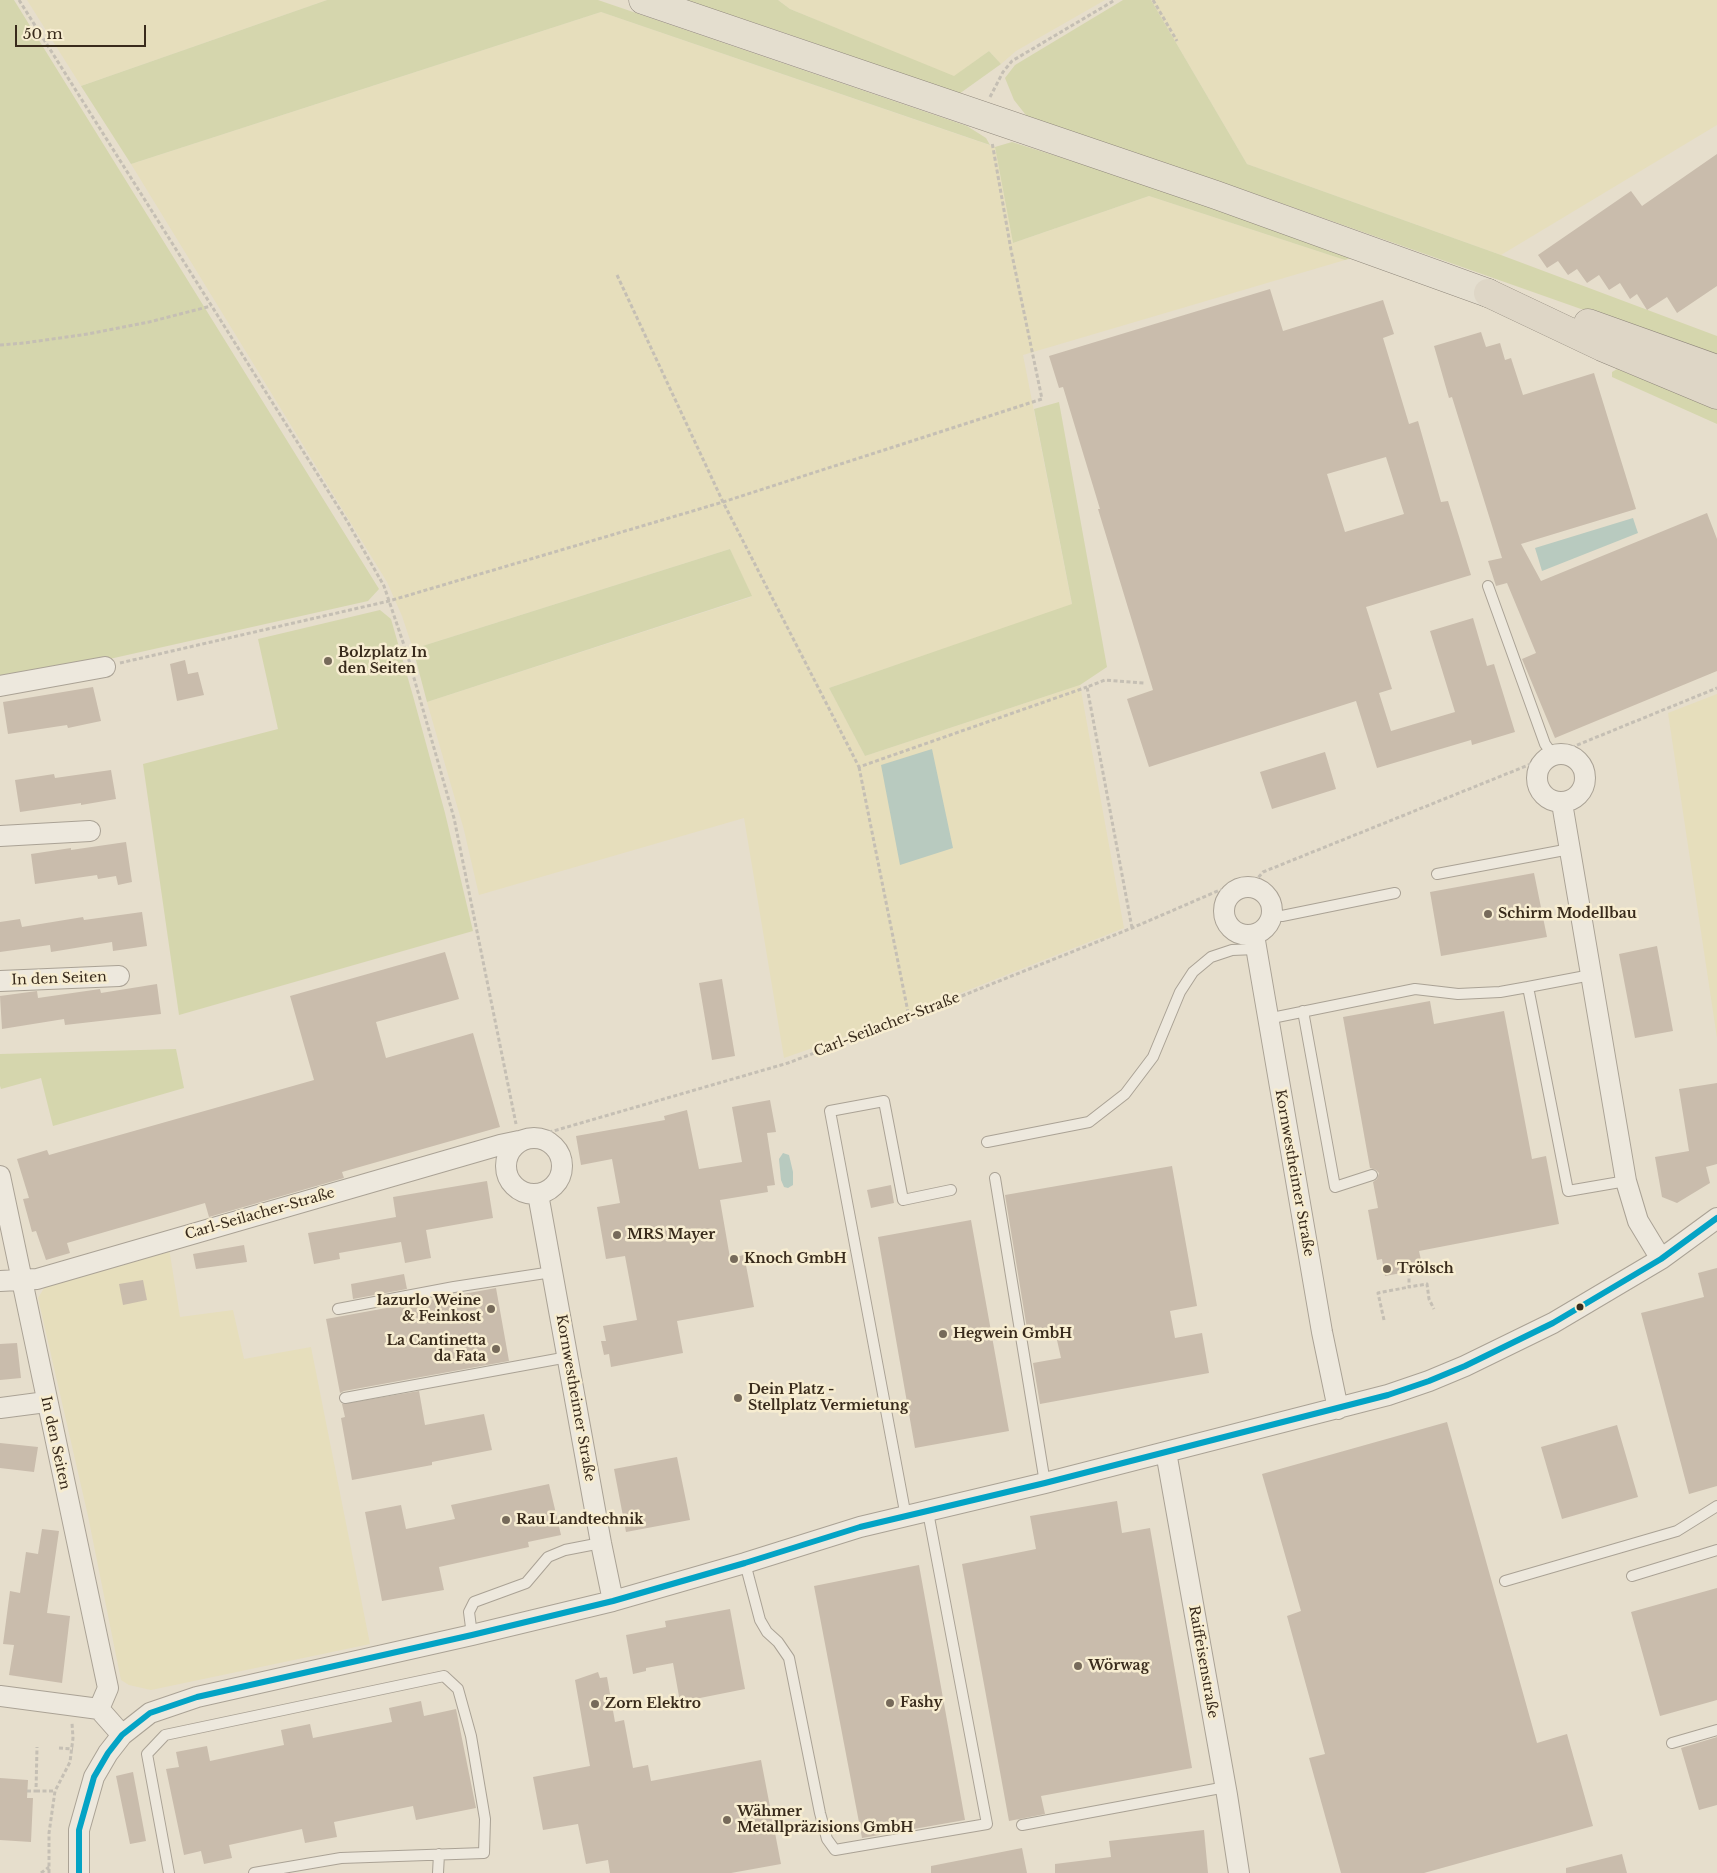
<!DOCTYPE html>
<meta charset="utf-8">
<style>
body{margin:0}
#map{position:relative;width:1717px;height:1873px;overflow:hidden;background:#e6decc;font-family:"Libre Baskerville",serif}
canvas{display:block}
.scale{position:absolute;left:15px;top:25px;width:131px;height:22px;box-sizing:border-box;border:2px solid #392b1c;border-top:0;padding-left:6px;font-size:15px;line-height:18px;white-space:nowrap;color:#392b1c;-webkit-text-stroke:4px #f7edd1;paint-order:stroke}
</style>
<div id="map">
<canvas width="1717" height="1873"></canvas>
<div class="scale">50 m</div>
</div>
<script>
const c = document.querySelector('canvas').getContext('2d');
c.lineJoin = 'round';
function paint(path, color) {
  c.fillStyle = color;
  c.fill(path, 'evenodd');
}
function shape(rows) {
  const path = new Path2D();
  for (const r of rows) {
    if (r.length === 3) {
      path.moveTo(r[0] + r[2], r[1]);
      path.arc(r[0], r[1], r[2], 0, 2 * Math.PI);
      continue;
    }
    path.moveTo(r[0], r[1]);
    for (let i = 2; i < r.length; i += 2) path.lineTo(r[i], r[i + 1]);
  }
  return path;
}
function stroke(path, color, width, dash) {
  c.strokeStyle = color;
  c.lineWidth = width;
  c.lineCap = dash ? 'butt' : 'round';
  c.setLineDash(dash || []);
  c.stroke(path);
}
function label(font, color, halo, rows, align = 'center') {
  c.font = font + ' "Libre Baskerville",serif';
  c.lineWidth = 5;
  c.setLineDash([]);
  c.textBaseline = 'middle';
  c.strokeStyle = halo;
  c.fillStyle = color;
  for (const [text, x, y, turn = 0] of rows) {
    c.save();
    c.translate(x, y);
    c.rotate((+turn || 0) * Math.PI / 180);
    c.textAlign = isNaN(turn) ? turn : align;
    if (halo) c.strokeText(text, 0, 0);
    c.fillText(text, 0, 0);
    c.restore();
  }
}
paint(shape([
 [27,0,327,0,81,86],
 [778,0,1105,0,1016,51,1001,64,989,51,954,77,790,9],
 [1151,0,1717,0,1717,125,1501,255,1247,164],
 [601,12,995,147,1013,243,1149,196,1345,260,1023,355,1072,605,829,688,865,756,1080,685,1124,928,898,1018,784,1058,744,818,479,895,464,830,427,702,751,597,730,549,413,649,402,616,387,582,131,164],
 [1717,694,1717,1038,1668,713],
 [169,1248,180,1317,233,1310,244,1359,311,1347,370,1644,151,1690,129,1685,121,1680,88,1516,38,1298,44,1288,57,1280]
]), '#e6debc');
paint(shape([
 [0,0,14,0,379,589,368,601,105,660,0,678],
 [327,0,598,0,967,126,986,138,990,145,601,12,131,164,81,86],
 [685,0,778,0,790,9,954,76,989,51,1001,64,959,94,779,31],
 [1123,0,1151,0,1247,164,1501,255,1717,336,1717,357,1241,189,1029,119,1014,100,1005,78,1015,65],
 [1012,142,1224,209,1351,258,1345,260,1149,196,1013,243,995,147],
 [1617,369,1717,409,1717,424,1612,377,1612,372],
 [1059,402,1107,667,1080,685,865,756,829,688,1072,604,1034,409],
 [730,549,752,596,427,702,413,649],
 [380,610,391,619,413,696,445,813,473,931,179,1015,143,764,278,729,258,639],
 [176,1049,184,1088,53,1126,41,1078,1,1089,0,1086,0,1054]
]), '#d5d6ad');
paint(shape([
 [1633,518,1638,533,1542,571,1535,548],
 [932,749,953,848,900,865,881,765],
 [783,1153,789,1155,793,1172,793,1185,788,1188,784,1187,781,1180,779,1159]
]), '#b8cabf');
paint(shape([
 [1717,154,1717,286,1677,313,1667,297,1647,310,1637,294,1630,299,1620,283,1609,290,1599,275,1587,283,1577,269,1568,275,1558,261,1547,268,1538,255,1631,191,1642,206],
 [1270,289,1283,331,1383,300,1394,334,1383,338,1409,424,1418,421,1441,502,1448,501,1471,575,1366,607,1392,689,1379,693,1391,731,1455,712,1430,631,1473,618,1487,666,1494,664,1515,732,1472,745,1471,740,1377,768,1356,701,1149,767,1127,699,1153,690,1098,509,1100,509,1063,387,1059,388,1049,356],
 [1386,457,1404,514,1345,532,1327,474],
 [1481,332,1486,347,1500,343,1505,360,1511,358,1523,395,1594,373,1636,509,1521,544,1541,581,1707,513,1717,539,1717,671,1555,738,1522,659,1536,653,1507,583,1496,586,1488,561,1502,558,1452,397,1449,398,1434,346],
 [185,660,188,674,198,672,204,695,177,701,170,664],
 [93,687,101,721,68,728,67,725,8,734,3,702],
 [1325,752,1336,789,1272,809,1260,772],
 [111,770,116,799,81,805,81,803,20,812,15,780,54,774,55,778],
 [126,842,132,882,118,885,116,876,98,879,97,875,35,884,31,854,71,848,71,850],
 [1534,873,1547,937,1441,956,1430,892],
 [142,912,147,946,113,951,112,942,51,952,50,945,0,952,0,922,20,919,22,927,83,917,84,920],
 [1657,946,1673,1031,1635,1038,1619,954],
 [445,952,459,999,376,1022,386,1058,473,1033,500,1127,342,1172,344,1178,209,1217,205,1203,67,1243,70,1253,46,1260,36,1231,32,1232,23,1199,29,1198,17,1159,47,1150,49,1155,314,1080,290,996],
 [722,979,735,1056,712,1060,699,983],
 [157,984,161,1014,65,1025,64,1019,2,1029,0,996,37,991,38,998,100,989,101,993],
 [1430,1001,1434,1024,1504,1011,1532,1159,1546,1156,1559,1224,1419,1251,1423,1269,1385,1276,1382,1259,1377,1260,1368,1210,1378,1208,1373,1182,1377,1179,1379,1173,1376,1170,1370,1168,1343,1017],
 [1717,1083,1717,1164,1706,1167,1710,1183,1677,1203,1662,1197,1655,1157,1689,1151,1679,1089],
 [770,1100,776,1132,767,1133,775,1185,767,1186,768,1192,720,1200,730,1258,744,1255,754,1307,677,1321,683,1353,611,1367,609,1354,604,1355,601,1341,606,1341,603,1326,637,1320,625,1256,606,1259,597,1207,620,1203,612,1159,581,1165,576,1136,665,1120,664,1116,687,1110,699,1169,742,1162,732,1107],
 [1172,1166,1197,1306,1170,1311,1175,1338,1202,1333,1209,1373,1040,1404,1033,1363,1061,1358,1055,1331,1028,1335,1005,1195],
 [487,1181,493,1218,426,1230,431,1258,405,1263,401,1242,339,1253,340,1259,314,1264,308,1233,396,1217,393,1197],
 [891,1185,894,1203,871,1208,867,1190],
 [971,1220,1009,1431,915,1448,878,1237],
 [244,1245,247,1262,196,1269,193,1254],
 [1717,1268,1717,1486,1689,1494,1641,1313,1704,1297,1698,1273],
 [404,1274,407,1289,353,1299,351,1284],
 [143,1280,147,1300,123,1305,119,1284],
 [496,1288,509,1361,344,1391,340,1393,326,1319],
 [17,1343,21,1378,0,1380,0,1344],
 [419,1391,425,1425,484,1414,492,1450,432,1462,432,1465,352,1480,341,1418,345,1417,342,1404],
 [1447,1422,1537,1743,1567,1734,1593,1826,1424,1873,1341,1873,1309,1758,1325,1754,1287,1616,1301,1611,1262,1474],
 [1617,1425,1638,1497,1562,1519,1541,1447],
 [0,1443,38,1447,34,1472,0,1468],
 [677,1457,690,1520,626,1532,614,1469],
 [549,1484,561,1535,528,1542,529,1547,439,1567,444,1590,382,1601,365,1512,401,1505,406,1529,455,1519,451,1505],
 [1117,1501,1122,1533,1150,1528,1192,1768,1041,1796,1045,1814,1009,1821,962,1564,1036,1549,1030,1516],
 [42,1529,59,1531,47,1613,70,1616,62,1683,9,1675,14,1645,3,1644,10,1591,20,1593,26,1552,38,1554],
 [919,1565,965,1820,862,1838,814,1586],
 [1717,1588,1717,1700,1660,1716,1631,1612],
 [730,1609,745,1689,680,1702,673,1663,646,1668,646,1671,633,1674,626,1635,666,1627,665,1621],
 [598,1672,600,1678,607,1677,615,1722,624,1720,633,1768,648,1765,651,1781,761,1760,781,1864,731,1873,610,1873,608,1860,586,1864,578,1824,543,1830,533,1777,590,1766,575,1680],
 [421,1701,424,1716,456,1709,476,1808,416,1820,413,1806,334,1822,337,1837,305,1843,302,1829,229,1845,232,1858,204,1864,201,1851,184,1855,166,1769,179,1767,176,1752,207,1746,210,1761,284,1745,281,1730,310,1724,313,1738,392,1722,389,1708],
 [1717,1737,1717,1805,1699,1810,1681,1748],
 [133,1772,146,1841,130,1844,116,1776],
 [0,1778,28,1780,27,1798,33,1798,31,1842,0,1840],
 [1204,1830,1208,1873,1055,1873,1055,1864,1111,1857,1109,1841],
 [1022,1848,1027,1873,931,1873,931,1866],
 [1622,1854,1627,1873,1566,1873,1566,1868]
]), '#c9bcac');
const service = shape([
 [1488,586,1545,744,1553,755],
 [1437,874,1570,849],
 [1271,915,1282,916,1395,893],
 [1528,987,1591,975],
 [1303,1011,1335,1187,1372,1175],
 [1267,1019,1415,989,1458,994,1500,992,1528,987,1568,1191,1626,1181],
 [987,1142,1089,1122,1125,1094,1153,1057,1180,992,1193,972,1211,957,1232,950,1256,949],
 [995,1178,1045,1483],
 [338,1309,454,1287,552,1272],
 [345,1398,568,1357],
 [906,1517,830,1111,884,1101,903,1200,951,1190],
 [745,1563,760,1620,767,1632,778,1642,789,1658,820,1813,827,1839,835,1850,987,1824,928,1512],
 [1632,1576,1717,1550],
 [1505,1581,1677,1531,1717,1506],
 [472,1635,469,1612,474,1602,526,1583,548,1557,565,1550,601,1543],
 [1672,1743,1717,1730],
 [1022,1825,1226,1787],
 [169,1873,147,1754,165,1735,444,1676,458,1689,471,1736,485,1819,484,1853,341,1858,254,1873],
 [438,1873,439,1854]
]);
const minor = shape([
 [0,686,105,667],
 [1561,778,24],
 [1562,803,1626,1181,1638,1221,1661,1259],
 [0,836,90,831],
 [1248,911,24],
 [1254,935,1322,1332,1338,1409],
 [0,981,119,976],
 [534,1166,28],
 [0,1176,108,1688,99,1709],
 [538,1194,601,1543,613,1601],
 [0,1281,37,1279,500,1145,519,1141],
 [0,1408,46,1402],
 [1166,1452,1227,1795,1239,1873],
 [0,1696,99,1709,122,1735],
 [79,1873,79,1830,94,1777,108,1753,122,1735,150,1713,197,1697,472,1635,613,1601,745,1563,860,1527,1045,1483,1388,1395,1429,1381,1465,1366,1553,1323,1661,1259,1717,1218]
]);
const primary = shape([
 [643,0,1216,195,1488,293]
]);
const trunk = shape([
 [1488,293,1602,347,1717,395],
 [1588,323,1717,369]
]);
stroke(service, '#aaa295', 12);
stroke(minor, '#aaa295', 22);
stroke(primary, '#90887c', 29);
stroke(trunk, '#90887c', 29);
stroke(shape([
 [19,0,347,521,384,586,408,657,454,818,516,1124],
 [1153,0,1177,41],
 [990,97,1003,72,1012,61,1115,0],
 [617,275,723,502,859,767,1087,687],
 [0,345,24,343,88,334,149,322,211,306],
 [120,663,389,601,723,502,1042,399,1011,250,992,142],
 [1565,750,1717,688],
 [859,767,909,1017],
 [1250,887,1263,872,1541,760],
 [1132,928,1087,687,1105,680,1144,683],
 [536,1136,788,1063,909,1017,1132,928,1220,890,1232,892],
 [1409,1272,1409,1287,1427,1284,1429,1299,1434,1309],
 [1384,1320,1378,1293,1409,1287],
 [59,1748,73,1749],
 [27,1791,36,1791,37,1747],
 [36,1791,55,1791],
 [41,1873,49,1867],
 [49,1873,49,1833,55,1791,70,1762,73,1738,72,1723]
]), '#c5bfb4', 3, [4, 2.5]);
stroke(service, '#ede8dd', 10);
stroke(minor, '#ede8dd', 20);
stroke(primary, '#e4decf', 28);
stroke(trunk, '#ded6c6', 28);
stroke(shape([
 [79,1873,79,1830,94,1777,108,1753,122,1735,150,1713,197,1697,472,1635,613,1601,745,1563,860,1527,1045,1483,1388,1395,1429,1381,1465,1366,1553,1323,1661,1259,1717,1218]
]), '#03a3c5', 6);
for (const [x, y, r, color] of [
 [328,661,5,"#766a5a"],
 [1488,914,5,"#766a5a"],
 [617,1235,5,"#766a5a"],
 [734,1259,5,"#766a5a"],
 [1387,1269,5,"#766a5a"],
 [1580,1307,4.5,"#392b1c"],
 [491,1309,5,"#766a5a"],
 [943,1334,5,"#766a5a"],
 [496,1349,5,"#766a5a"],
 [738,1398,5,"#766a5a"],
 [506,1520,5,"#766a5a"],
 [1078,1666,5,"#766a5a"],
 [890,1703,5,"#766a5a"],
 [595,1704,5,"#766a5a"],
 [727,1820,5,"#766a5a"]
]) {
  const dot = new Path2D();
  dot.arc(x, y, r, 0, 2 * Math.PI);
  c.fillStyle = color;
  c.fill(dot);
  stroke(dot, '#f7edd1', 2);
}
label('bold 14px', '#392b1c', '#f7edd1', [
 ["Bolzplatz In",338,653],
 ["den Seiten",338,669],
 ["Schirm Modellbau",1498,914],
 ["MRS Mayer",627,1235],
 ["Knoch GmbH",744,1259],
 ["Trölsch",1397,1269],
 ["Iazurlo Weine",481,1301,"right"],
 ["& Feinkost",481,1317,"right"],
 ["Hegwein GmbH",953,1334],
 ["La Cantinetta",486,1341,"right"],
 ["da Fata",486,1357,"right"],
 ["Dein Platz -",748,1390],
 ["Stellplatz Vermietung",748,1406],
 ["Rau Landtechnik",516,1520],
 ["Wörwag",1088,1666],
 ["Fashy",900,1703],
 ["Zorn Elektro",605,1704],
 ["Wähmer",737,1812],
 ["Metallpräzisions GmbH",737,1828]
], 'left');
label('14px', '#392b1c', '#f7edd1', [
 ["In den Seiten",59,979,-2],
 ["Carl-Seilacher-Straße",887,1025,-21],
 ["Kornwestheimer Straße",1294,1173,80],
 ["Carl-Seilacher-Straße",260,1214,-16],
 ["Kornwestheimer Straße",575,1398,80],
 ["In den Seiten",55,1443,78],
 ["Raiffeisenstraße",1203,1662,80]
]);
</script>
